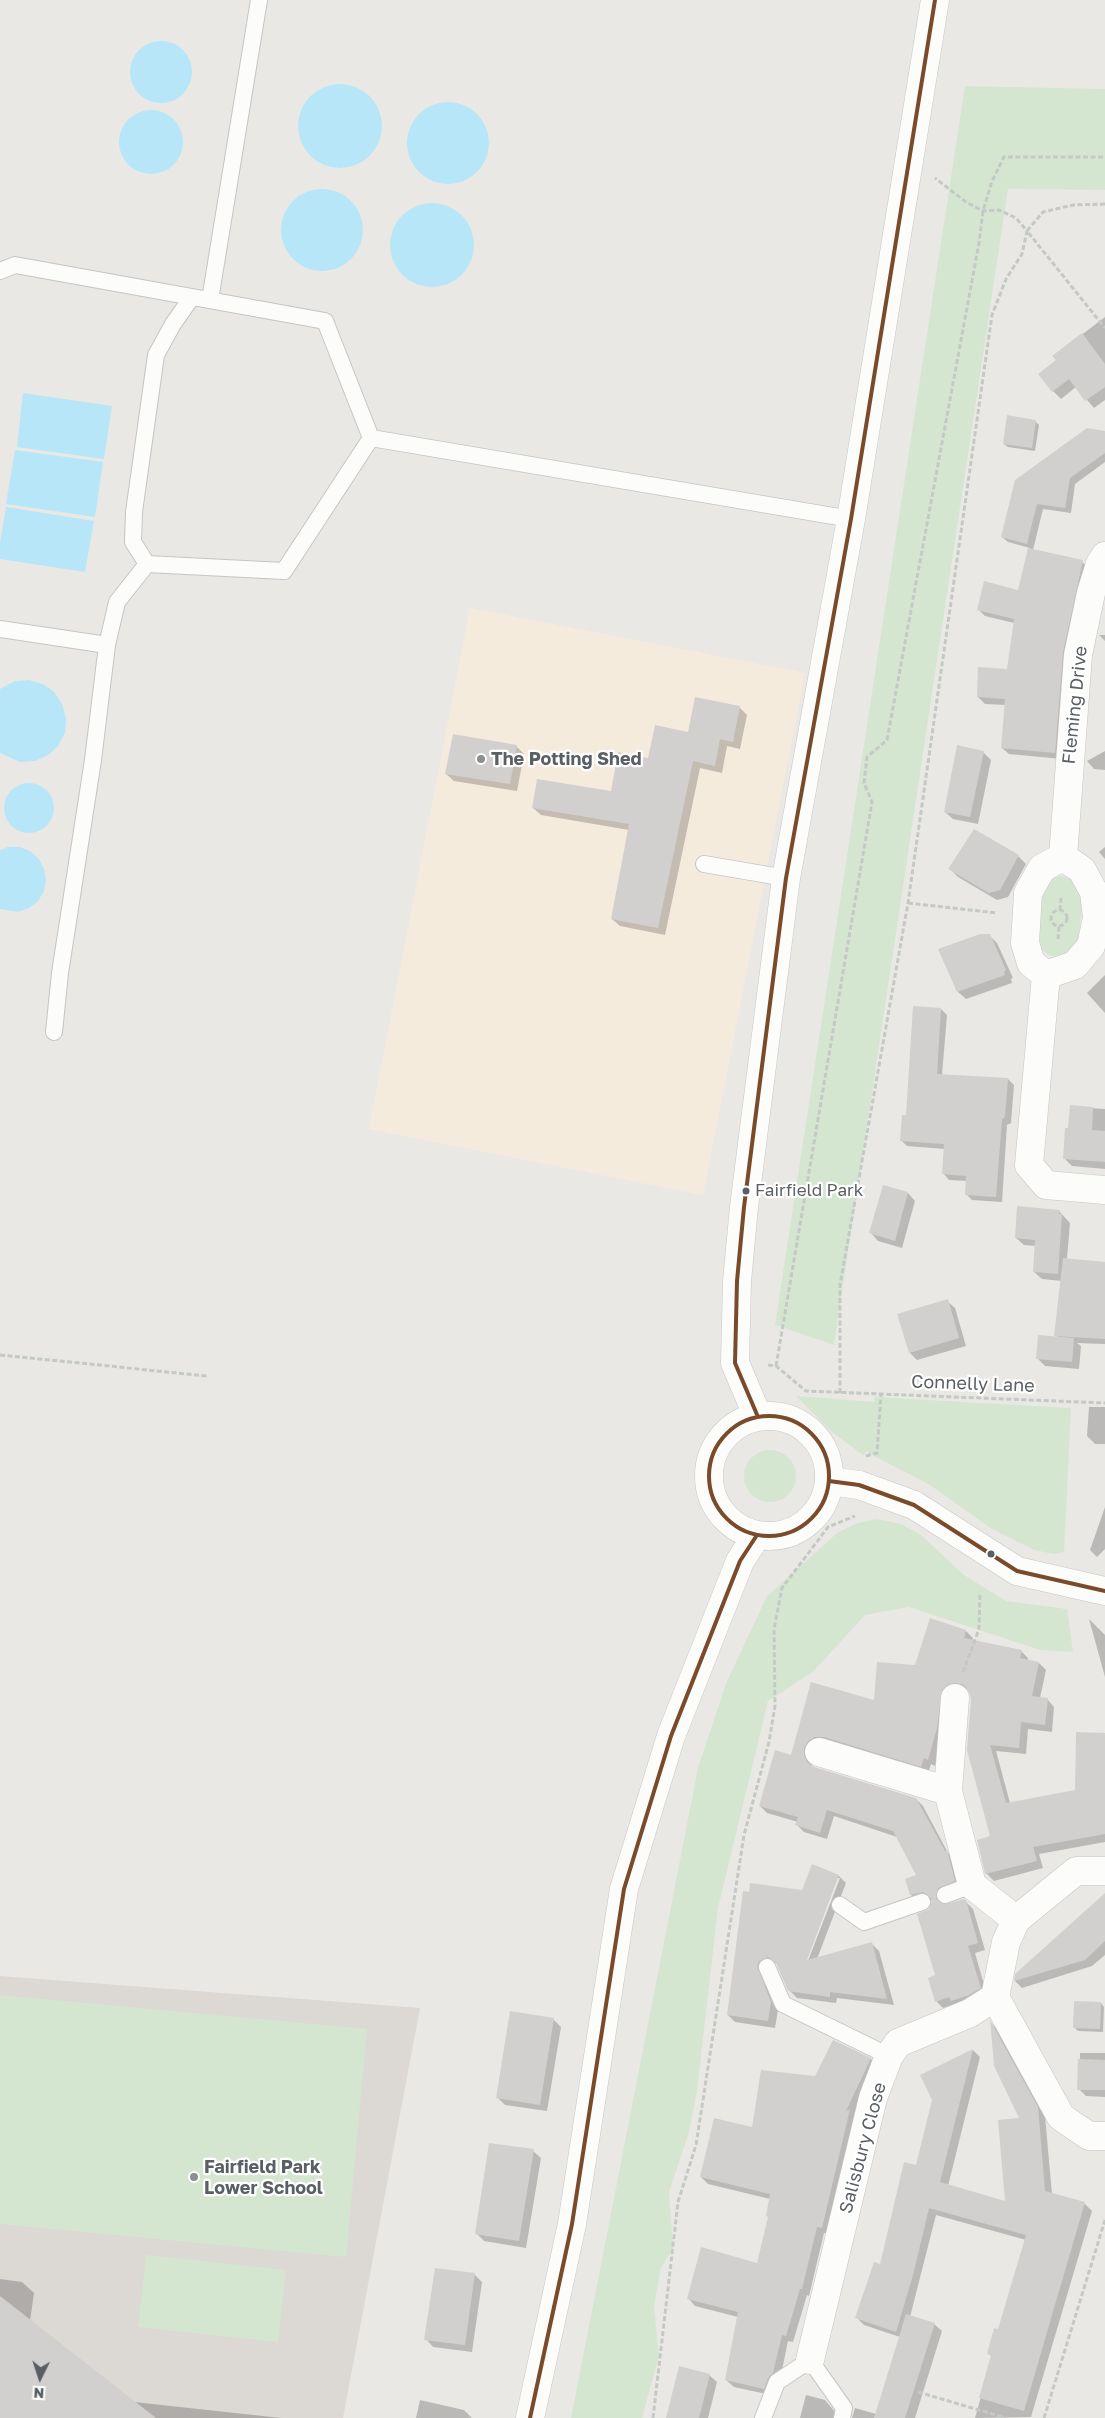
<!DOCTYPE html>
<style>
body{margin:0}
#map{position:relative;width:1105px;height:2418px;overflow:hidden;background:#eae8e5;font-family:"Golos Text",sans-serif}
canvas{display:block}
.north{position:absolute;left:15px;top:2353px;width:50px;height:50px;-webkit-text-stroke:4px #fff;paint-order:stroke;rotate:184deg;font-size:14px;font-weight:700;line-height:20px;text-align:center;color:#5a5f63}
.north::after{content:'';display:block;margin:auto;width:18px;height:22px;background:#5a5f63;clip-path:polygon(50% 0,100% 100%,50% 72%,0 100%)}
</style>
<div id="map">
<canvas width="1105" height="2418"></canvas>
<div class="north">N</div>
</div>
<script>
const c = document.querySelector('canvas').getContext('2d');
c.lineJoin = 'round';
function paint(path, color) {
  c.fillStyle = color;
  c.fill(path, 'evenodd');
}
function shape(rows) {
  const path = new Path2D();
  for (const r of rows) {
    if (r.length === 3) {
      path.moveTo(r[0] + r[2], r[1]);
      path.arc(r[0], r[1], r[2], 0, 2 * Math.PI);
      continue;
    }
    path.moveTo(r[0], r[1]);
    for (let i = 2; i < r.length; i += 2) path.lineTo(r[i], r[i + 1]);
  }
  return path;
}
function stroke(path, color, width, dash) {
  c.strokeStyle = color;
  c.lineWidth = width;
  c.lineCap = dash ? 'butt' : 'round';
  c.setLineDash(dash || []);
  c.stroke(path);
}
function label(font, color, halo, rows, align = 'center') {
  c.font = font + ' "Golos Text",sans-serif';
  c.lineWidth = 4.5;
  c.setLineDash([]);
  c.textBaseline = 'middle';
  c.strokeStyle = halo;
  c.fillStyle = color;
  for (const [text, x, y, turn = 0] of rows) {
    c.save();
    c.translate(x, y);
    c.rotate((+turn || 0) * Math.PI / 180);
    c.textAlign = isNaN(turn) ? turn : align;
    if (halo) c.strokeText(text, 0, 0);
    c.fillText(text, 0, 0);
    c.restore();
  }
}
paint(shape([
 [470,608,805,673,703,1195,369,1129]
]), '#f5ebdd');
paint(shape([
 [0,1976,420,2008,343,2418,0,2418]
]), '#dcd8d4');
paint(shape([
 [965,86,1105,89,1105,190,1008,189,834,1345,775,1325],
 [1061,876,1072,879,1083,898,1078,942,1072,953,1057,958,1047,954,1038,947,1039,892,1051,878],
 [796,1396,874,1402,875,1397,1071,1408,1064,1552,1054,1554,1034,1550,992,1529,930,1485,868,1453,868,1450,863,1455,832,1432],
 [770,1476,26],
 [877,1519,901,1524,921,1535,964,1575,1006,1601,1067,1609,1073,1652,1040,1650,909,1607,865,1615,813,1672,768,1701,718,1908,697,2091,689,2132,669,2192,673,2248,661,2268,654,2306,659,2356,642,2418,571,2418,698,1768,727,1681,767,1596,837,1533,857,1523],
 [0,1995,367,2029,346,2257,0,2224],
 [146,2255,286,2270,278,2342,138,2327]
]), '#d5e6d0');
paint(shape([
 [161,72,31],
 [340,126,42],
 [448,143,41],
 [151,142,32],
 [322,230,41],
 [432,245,42],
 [23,393,112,406,104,459,17,447],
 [15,450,103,462,95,517,6,504],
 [6,507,94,521,85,572,0,559,0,543],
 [29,680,43,684,54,692,62,704,66,718,65,733,58,746,48,755,35,761,20,762,0,753,0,689,15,681],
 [29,808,25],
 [8,847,20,847,30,851,39,859,44,869,46,880,44,891,38,901,29,908,18,912,0,909,0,850]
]), '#b6e6f7');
paint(shape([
 [1105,317,1105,400,1094,408,1076,387,1061,399,1053,391,1058,361,1054,356],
 [1035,421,1039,425,1035,451,1008,447,1004,444],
 [1105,436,1105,462,1075,484,1071,513,1043,509,1033,550,1082,562,1089,568,1062,759,1009,754,1002,748,1006,705,985,704,978,697,1008,670,1014,623,985,616,978,609,1019,591,1030,548,1008,542,1002,537],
 [1099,635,1105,635,1105,641],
 [739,707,747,715,740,749,727,746,722,773,700,768,665,935,620,926,612,919,629,830,541,815,533,808,612,793,649,759,689,733],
 [516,746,524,754,517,791,454,781,446,774],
 [1105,751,1105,770,1094,769,1087,761],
 [983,752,991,760,978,824,953,819,945,812],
 [974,830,1018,856,1026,864,1008,897,997,900,958,877,950,869],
 [1105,847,1105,859,1099,852],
 [989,935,997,943,1013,978,1011,979,1012,983,966,999,958,992],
 [1105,975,1105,1013,1087,993],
 [941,1009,947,1015,942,1075,1008,1079,1014,1085,1011,1123,1007,1125,1002,1202,972,1200,966,1194,967,1181,949,1180,943,1173,945,1149,907,1146,901,1140],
 [1071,1107,1105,1109,1105,1169,1072,1166,1065,1159],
 [908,1193,915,1201,902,1248,878,1241,871,1233],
 [1059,1211,1070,1223,1067,1259,1105,1263,1105,1344,1077,1343,1081,1346,1079,1369,1045,1366,1037,1358,1058,1338,1056,1335,1062,1281,1042,1279,1034,1272,1036,1246,1024,1245,1016,1238],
 [947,1301,955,1308,966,1346,917,1360,910,1353],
 [1089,1407,1105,1407,1105,1444,1095,1444,1087,1436],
 [1105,1507,1105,1549,1097,1557,1090,1550],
 [1089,1619,1105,1635,1105,1677],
 [966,1631,973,1638,972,1641,1021,1651,1028,1658,1028,1661,1039,1663,1046,1670,1040,1698,1047,1699,1054,1707,1052,1732,1028,1729,1026,1754,996,1751,1010,1803,1076,1791,1105,1734,1105,1842,1039,1854,1043,1868,994,1881,987,1874,978,1841,991,1836,972,1699,970,1691,965,1689,944,1736,935,1766,931,1764,928,1773,811,1754,812,1767,916,1799,923,1806,948,1853,954,1859,961,1888,944,1895,942,1905,964,1900,973,1909,985,1950,975,1953,987,1995,959,2007,956,2004,943,2008,936,2001,937,1976,930,1910,933,1900,919,1902,911,1895,906,1880,918,1876,897,1837,834,1816,827,1839,804,1832,797,1825,798,1822,767,1813,760,1806,792,1756,812,1684,875,1701,916,1666],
 [812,1866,839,1876,846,1883,817,1959,872,1944,879,1951,894,2005,837,1998,836,2003,797,1998,789,1990,778,1965,776,1963,766,1968,764,1974,778,2010,775,2028,735,2022,728,2015,744,1893,803,1891],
 [837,1878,840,1878,806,1966,803,1966],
 [1105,1895,1105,1955,1092,1966,1022,1988,1015,1981,1017,1975],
 [1101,2003,1104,2007,1103,2032,1078,2031,1074,2027],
 [553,2019,561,2027,547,2111,505,2105,497,2097],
 [991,2023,997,2029,1045,2116,1052,2194,1084,2203,1092,2211,1031,2417,975,2418,992,2357,988,2353,999,2331,1026,2240,936,2215,910,2317,934,2324,942,2331,915,2418,852,2418,855,2408,876,2414,900,2337,864,2325,857,2318,881,2265,917,2167,973,2050,980,2057,948,2186,1006,2202,1021,2119],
 [833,2041,871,2059,878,2067,854,2114,856,2117,829,2234,824,2233,809,2296,807,2295,793,2342,788,2341,780,2380,771,2395,734,2387,726,2380,738,2317,695,2306,688,2298,758,2264,769,2218,770,2199,708,2184,701,2177,754,2128,816,2077],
 [1080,2053,1105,2053,1105,2097,1086,2096,1079,2089],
 [533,2151,541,2158,526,2248,484,2241,476,2233],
 [436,2270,475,2275,482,2282,472,2352,433,2347,426,2339],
 [0,2279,22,2282,34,2293,30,2321,134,2402,281,2418,0,2418],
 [709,2375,717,2382,708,2418,667,2418],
 [806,2395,825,2400,840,2418,800,2418],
 [420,2400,464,2410,472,2418,416,2418]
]), '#0003');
paint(shape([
 [1082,333,1105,364,1105,387,1085,401,1069,379,1052,392,1038,374,1056,360,1052,356],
 [1007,415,1036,420,1032,448,1003,444],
 [1087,428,1105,431,1105,453,1070,478,1065,508,1037,504,1027,544,1001,537,1015,480],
 [1028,548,1083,560,1063,652,1055,753,1001,748,1005,699,977,697,978,667,1007,669,1014,619,977,610,984,581,1018,590],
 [695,697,740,706,733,742,720,739,715,766,693,761,658,928,611,919,629,824,532,808,537,779,611,791,618,752,648,758,655,725,688,732],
 [453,734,517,745,510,784,445,774],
 [957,745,984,751,970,817,944,812],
 [974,829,1019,855,1000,890,989,893,948,869],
 [980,934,990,934,1006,970,1004,972,1005,975,957,992,938,949],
 [913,1006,941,1008,937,1074,1008,1078,1005,1117,1002,1119,996,1197,965,1195,966,1176,942,1174,944,1144,900,1141,902,1115,906,1115],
 [1070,1105,1093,1107,1092,1130,1105,1131,1105,1162,1063,1159,1065,1128,1068,1128],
 [883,1185,908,1192,895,1241,869,1233],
 [1017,1206,1060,1210,1059,1214,1062,1214,1058,1274,1033,1272,1035,1240,1015,1238],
 [1063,1258,1105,1262,1105,1339,1054,1336],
 [948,1299,959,1338,909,1353,897,1314],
 [1038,1335,1074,1338,1072,1362,1036,1359],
 [930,1618,966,1630,964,1638,1022,1650,1020,1658,1039,1662,1032,1696,1048,1698,1045,1725,1021,1722,1019,1748,990,1745,1006,1803,1075,1790,1076,1732,1105,1733,1105,1834,1033,1847,1037,1861,985,1874,977,1840,990,1836,967,1750,971,1699,969,1692,964,1685,957,1683,949,1684,942,1690,937,1728,928,1760,924,1758,921,1767,824,1737,815,1737,808,1741,804,1748,804,1755,807,1762,814,1767,916,1798,945,1851,947,1850,955,1881,938,1888,936,1898,944,1905,964,1899,966,1900,978,1943,968,1946,981,1988,969,1995,951,2001,949,1997,935,2002,928,1978,935,1975,917,1914,929,1909,932,1899,923,1892,910,1895,905,1879,916,1875,893,1831,827,1810,820,1833,795,1825,798,1817,759,1806,775,1750,791,1755,811,1682,874,1700,877,1662,915,1665],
 [812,1864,839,1875,807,1960,872,1942,887,1999,830,1992,830,1997,788,1991,776,1963,768,1957,759,1961,757,1966,771,2002,768,2021,727,2015,743,1891,749,1892,750,1883,802,1890],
 [1105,1893,1105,1941,1085,1960,1014,1981,1015,1974],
 [1074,2001,1101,2002,1100,2029,1073,2028],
 [510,2011,554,2018,540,2105,496,2098],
 [990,2020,1038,2107,1045,2191,1085,2202,1024,2411,979,2398,991,2355,987,2354,994,2328,998,2329,1026,2235,929,2208,913,2275,896,2332,855,2318,874,2262,880,2264,904,2162,916,2165,932,2100,920,2075,973,2049,940,2182,1005,2201,998,2120,1019,2118,994,2066],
 [833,2040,871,2058,846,2111,850,2109,822,2228,817,2227,802,2289,800,2289,786,2336,782,2335,773,2373,768,2378,764,2389,725,2380,738,2312,687,2299,701,2247,757,2263,768,2217,766,2216,770,2194,700,2177,714,2118,752,2127,761,2070,815,2076],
 [1078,2059,1105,2060,1105,2090,1077,2090],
 [489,2143,534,2149,519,2241,475,2234],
 [435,2268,475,2273,465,2345,424,2340],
 [0,2296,156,2418,0,2418],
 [906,2314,935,2323,905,2418,874,2418],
 [679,2366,710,2374,699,2418,666,2418]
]), '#d2d0cf');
const lane = shape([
 [0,271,15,265,325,321,371,438],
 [210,300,259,0],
 [371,438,851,519],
 [147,564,133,542,134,512,156,355,173,324,192,297],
 [0,629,107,645,117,602,147,564,284,571,371,438],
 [704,864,786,878],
 [54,1032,60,973,93,760,107,645],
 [945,1895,972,1885],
 [840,1905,864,1922,922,1902],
 [767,1967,783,2004,889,2056],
 [763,2418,777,2382,810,2360,844,2408,842,2418]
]);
const street = shape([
 [1063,857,1078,655,1091,593,1100,564,1105,556],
 [1063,857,1082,870,1094,892,1097,918,1091,946,1075,965,1046,975,1031,963,1025,943,1028,893,1042,868,1063,857],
 [1046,975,1029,1165,1046,1185,1105,1190],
 [829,1481,859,1485,914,1505,1017,1571,1105,1591],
 [955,1698,948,1791,972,1885,1016,1920],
 [819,1752,948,1791],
 [1105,1871,1076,1871,1016,1920,1006,1942,995,1997,1061,2117,1089,2136,1105,2136],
 [810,2360,873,2098,889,2056,898,2043,970,2013,995,1997]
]);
const secondary = shape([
 [769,1476,60],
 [758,1417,735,1363,737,1281,744,1207,786,878,851,519,935,0],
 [530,2418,572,2224,624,1889,671,1736,740,1561,757,1535]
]);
stroke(lane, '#c6c5c6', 18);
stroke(street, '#c6c5c6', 29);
stroke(secondary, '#c6c7c7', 29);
stroke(shape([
 [1105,204,1073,205,1043,212,1027,231,1105,328],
 [908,903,997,913],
 [1059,918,8],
 [1060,910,1061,898],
 [1058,939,1059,926],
 [0,1355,207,1376],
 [768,1365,776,1366,806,1391,1105,1403],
 [776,1366,872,802,864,783,867,757,887,740,979,243,983,211,992,181,1004,157,1105,157],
 [840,1393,840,1285,908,903,992,315,1006,279,1022,254,1027,231,1016,218,999,210,983,211,966,202,935,178],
 [866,1456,877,1453,881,1394],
 [963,1672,979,1629,980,1593],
 [918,2392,1006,2418],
 [653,2418,678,2202,696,2145,744,1835,769,1742,775,1706,774,1629,782,1588,828,1527,855,1516],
 [1044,2418,1105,2220]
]), '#c4c9c5', 3, [5, 2.5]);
stroke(lane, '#fcfcfb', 16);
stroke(street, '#fcfcfb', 28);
stroke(secondary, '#fcfcfb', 28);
stroke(shape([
 [769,1476,60],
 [758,1417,735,1363,737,1281,744,1207,786,878,851,519,935,0],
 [829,1481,859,1485,914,1505,1017,1571,1105,1591],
 [530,2418,572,2224,624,1889,671,1736,740,1561,757,1535]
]), '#7a4b2a', 4);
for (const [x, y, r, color] of [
 [481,759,5,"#8c8f90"],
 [746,1191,4.5,"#5a5f63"],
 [991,1554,4.5,"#5a5f63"],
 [194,2177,5,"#8c8f90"]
]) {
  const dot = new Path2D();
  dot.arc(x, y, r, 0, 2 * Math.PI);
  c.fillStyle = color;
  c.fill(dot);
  stroke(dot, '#fff', 2);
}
label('17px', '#5a5f63', '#fff', [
 ["Fairfield Park",755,1191]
], 'left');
label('18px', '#5a5f63', '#fff', [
 ["Fleming Drive",1075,705,-84],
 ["Connelly Lane",973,1384,2],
 ["Salisbury Close",863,2148,-75]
]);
label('bold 18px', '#5a5f63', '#fff', [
 ["The Potting Shed",491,759],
 ["Fairfield Park",204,2167],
 ["Lower School",204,2188]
], 'left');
</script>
